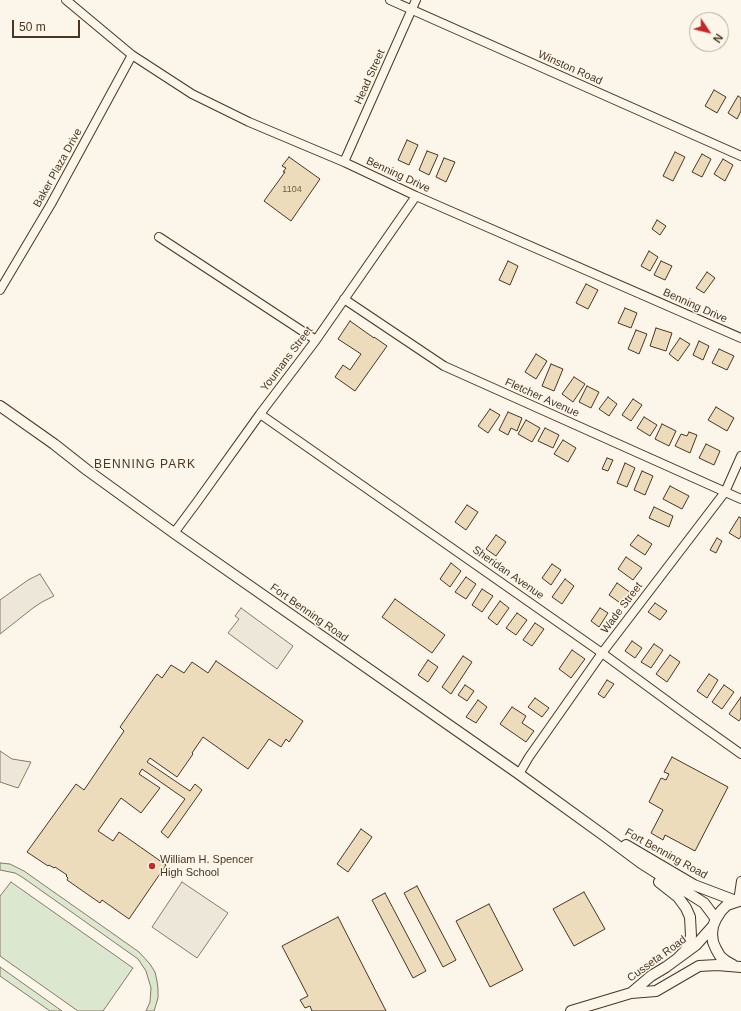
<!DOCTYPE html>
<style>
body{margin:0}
#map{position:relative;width:741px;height:1011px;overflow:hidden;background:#fbf6e9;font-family:Arial,sans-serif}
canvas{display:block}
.north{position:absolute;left:689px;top:12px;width:40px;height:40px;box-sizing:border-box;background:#fbf6e9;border:1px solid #b4a999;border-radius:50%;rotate:125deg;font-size:11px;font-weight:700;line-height:16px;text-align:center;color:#4a3520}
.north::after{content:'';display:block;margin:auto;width:14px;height:18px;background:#c62828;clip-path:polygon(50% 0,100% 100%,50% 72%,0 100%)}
.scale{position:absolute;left:12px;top:20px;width:68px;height:18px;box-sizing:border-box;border:2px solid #4a3520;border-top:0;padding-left:5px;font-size:12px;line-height:14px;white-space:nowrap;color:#4a3520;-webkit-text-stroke:3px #fbf6e9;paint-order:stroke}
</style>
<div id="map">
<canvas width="741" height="1011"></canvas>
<div class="north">N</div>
<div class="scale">50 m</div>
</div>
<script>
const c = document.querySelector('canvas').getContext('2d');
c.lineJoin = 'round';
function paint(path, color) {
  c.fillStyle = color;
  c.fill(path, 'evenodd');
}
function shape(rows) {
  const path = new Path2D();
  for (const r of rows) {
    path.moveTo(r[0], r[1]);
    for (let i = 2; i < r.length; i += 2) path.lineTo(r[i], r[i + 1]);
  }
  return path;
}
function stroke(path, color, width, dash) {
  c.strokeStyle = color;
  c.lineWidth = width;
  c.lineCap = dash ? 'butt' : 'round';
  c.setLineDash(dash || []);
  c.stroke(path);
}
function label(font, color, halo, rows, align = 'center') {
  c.font = font + ' Arial,sans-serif';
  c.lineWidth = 3;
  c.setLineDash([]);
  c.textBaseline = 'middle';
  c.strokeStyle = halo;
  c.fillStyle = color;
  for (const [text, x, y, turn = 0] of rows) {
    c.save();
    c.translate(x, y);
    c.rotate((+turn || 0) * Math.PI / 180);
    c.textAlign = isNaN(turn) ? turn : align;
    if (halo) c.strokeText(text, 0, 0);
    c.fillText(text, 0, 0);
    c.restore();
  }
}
const green = shape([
 [0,863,10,864,24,871,139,952,150,964,155,972,157,981,158,989,158,998,154,1011,146,1011,150,1002,151,988,146,971,138,959,22,877,15,873,0,870,0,863],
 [11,882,133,968,103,1011,78,1011,0,956,0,896,11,882],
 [0,967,62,1011,50,1011,0,976,0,967]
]);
paint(green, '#dce7d0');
stroke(green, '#887966', 1);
const parking = shape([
 [40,574,54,596,42,602,33,608,0,634,0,600,28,580,40,574],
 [241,608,293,646,277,669,228,633,239,619,235,616,241,608],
 [0,751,12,759,31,762,18,788,0,782,0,751],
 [182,882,228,913,197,958,152,927,182,882]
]);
paint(parking, '#ede7d9');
stroke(parking, '#887966', 1);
const building = shape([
 [714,90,726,97,717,113,705,106,714,90],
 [738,96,741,98,741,111,737,119,728,113,738,96],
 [407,140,418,145,409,165,398,160,407,140],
 [427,151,438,155,429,175,419,170,427,151],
 [675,152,685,157,673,181,663,176,675,152],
 [702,154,711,159,702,177,692,172,702,154],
 [289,157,320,179,291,221,264,201,285,172,283,172,286,168,282,166,289,157],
 [444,158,455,162,446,182,436,177,444,158],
 [723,159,733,165,725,181,714,174,723,159],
 [657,220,666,226,660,235,652,229,657,220],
 [649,251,658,257,650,271,641,266,649,251],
 [508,261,518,266,510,285,499,280,508,261],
 [661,261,672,266,665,280,654,275,661,261],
 [707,272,715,278,704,293,696,288,707,272],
 [586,284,598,290,588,309,576,303,586,284],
 [625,308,637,313,631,328,618,323,625,308],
 [350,321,374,338,374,337,387,346,355,391,335,377,343,365,350,370,361,354,338,339,350,321],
 [656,328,672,333,666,351,650,346,656,328],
 [636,330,647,334,639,354,628,349,636,330],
 [680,338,690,344,678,361,669,354,680,338],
 [699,341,709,346,703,360,693,355,699,341],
 [719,349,734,356,727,370,712,363,719,349],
 [536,354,547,361,536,379,525,372,536,354],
 [551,364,563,369,554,391,542,386,551,364],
 [574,377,585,384,573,402,562,394,574,377],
 [587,386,599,392,591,408,579,402,587,386],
 [608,397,617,404,609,416,599,409,608,397],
 [633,399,642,405,631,421,622,415,633,399],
 [716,407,734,418,727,431,708,420,716,407],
 [490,409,500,415,488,433,478,426,490,409],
 [508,412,522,418,517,431,511,428,508,435,499,430,508,412],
 [644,417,657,425,650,436,637,428,644,417],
 [526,420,540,428,532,442,518,434,526,420],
 [662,424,676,431,669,446,655,439,662,424],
 [545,428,559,435,553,448,538,441,545,428],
 [689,432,697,435,690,453,675,446,681,434,687,436,689,432],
 [563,440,576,448,568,462,554,454,563,440],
 [706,444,720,451,714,465,699,458,706,444],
 [607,458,613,460,608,471,602,469,607,458],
 [625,463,635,468,627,487,617,483,625,463],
 [642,471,653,476,645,495,634,490,642,471],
 [670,486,689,496,682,509,663,499,670,486],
 [467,505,478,512,466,530,455,522,467,505],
 [654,507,673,516,669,527,649,518,654,507],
 [739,517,741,518,741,536,739,539,729,533,739,517],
 [496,535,506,542,496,556,486,549,496,535],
 [638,535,652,544,645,555,630,545,638,535],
 [717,538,722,541,716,553,710,550,717,538],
 [626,557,642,568,633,580,618,569,626,557],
 [451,563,461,571,450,587,440,579,451,563],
 [552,564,561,570,551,585,542,578,552,564],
 [466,577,476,584,466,599,455,592,466,577],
 [565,579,574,586,562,604,552,597,565,579],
 [617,583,631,593,623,605,609,595,617,583],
 [482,589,493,596,482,612,472,605,482,589],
 [395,599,445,635,432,653,382,617,395,599],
 [500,601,509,608,497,625,488,618,500,601],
 [655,603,667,611,660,620,648,612,655,603],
 [600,608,608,613,599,627,591,621,600,608],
 [517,613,527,620,516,635,506,628,517,613],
 [535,623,544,629,532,646,523,640,535,623],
 [632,641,642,648,635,658,625,651,632,641],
 [654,644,663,650,651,668,641,662,654,644],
 [572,650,585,659,571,678,559,669,572,650],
 [670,655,680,662,667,682,656,674,670,655],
 [463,656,472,662,451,694,442,687,463,656],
 [428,660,438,667,428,682,418,675,428,660],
 [216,661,303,721,289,742,286,739,281,747,269,739,248,769,203,737,192,753,193,754,177,777,150,758,147,762,190,791,195,784,202,790,168,838,161,832,185,799,142,769,139,774,160,788,141,813,121,798,98,831,113,841,119,832,166,865,129,919,102,900,100,903,67,880,68,878,66,876,67,875,55,867,54,868,49,865,48,866,27,852,76,784,84,790,124,731,120,727,157,674,162,678,171,665,184,673,192,662,208,673,216,661],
 [709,674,718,680,707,698,697,691,709,674],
 [607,680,614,684,604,698,598,694,607,680],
 [465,685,474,691,467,701,458,695,465,685],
 [724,685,734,692,722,709,712,702,724,685],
 [741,697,741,718,739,721,729,714,741,697],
 [535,698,549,708,542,717,528,707,535,698],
 [478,700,487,707,476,723,466,717,478,700],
 [512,707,526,716,522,723,534,731,526,742,500,724,512,707],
 [672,757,728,787,695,851,665,835,663,840,651,833,663,810,649,802,661,778,666,780,669,774,664,772,672,757],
 [361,829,372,837,348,872,337,864,361,829],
 [417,886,456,960,443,967,404,893,417,886],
 [584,892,605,929,574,946,553,909,584,892],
 [385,893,426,971,413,978,372,900,385,893],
 [489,904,523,970,490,987,456,921,489,904],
 [338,917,386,1011,312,1011,310,1006,305,1008,300,1000,308,996,282,946,338,917]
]);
paint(building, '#ecdcbc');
stroke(building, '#4a3520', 1);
const minor = shape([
 [66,0,132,55,192,94,249,122,344,162,416,196,741,338],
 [390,0,741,156],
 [344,162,416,0],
 [159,237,316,340],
 [0,290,51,204,132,55],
 [344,299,444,366,741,499],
 [260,414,602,653,692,719,741,754],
 [174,533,197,502,260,414,316,340,416,196],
 [519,774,529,757,602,653,725,492,741,456],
 [738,901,741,881]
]);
const tertiary = shape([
 [0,406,54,444,87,470,174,533,519,774,606,837,641,863,704,903,716,919],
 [626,845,694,885,736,901],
 [659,882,678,897,686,908,690,917,691,936,689,943,685,951,679,957],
 [733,965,726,961,720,956,716,949,713,942,712,934,713,926,716,919,721,911,727,905,739,901],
 [631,993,651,976,666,967,696,945,713,926],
 [571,1011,631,993,656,991,699,966,717,965,741,967]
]);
stroke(minor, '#4a3520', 10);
stroke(tertiary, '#4a3520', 12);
stroke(minor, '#fbf6e9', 8);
stroke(tertiary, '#fbf6e9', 10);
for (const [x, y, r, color] of [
 [152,866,4,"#c62828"]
]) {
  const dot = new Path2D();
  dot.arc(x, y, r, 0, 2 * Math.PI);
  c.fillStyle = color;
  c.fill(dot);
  stroke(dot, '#fbf6e9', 1.5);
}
label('9px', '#725f47', null, [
 ["1104",292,190]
]);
label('11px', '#4a3520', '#fbf6e9', [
 ["Winston Road",570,68,24],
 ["Head Street",370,77,-66],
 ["Baker Plaza Drive",58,168,-61],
 ["Benning Drive",398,175,25],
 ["Benning Drive",695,306,24],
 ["Youmans Street",287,359,-53],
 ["Fletcher Avenue",542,398,24],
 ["Sheridan Avenue",508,573,35],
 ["Wade Street",622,608,-53],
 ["Fort Benning Road",309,613,35],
 ["Fort Benning Road",666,854,29],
 ["Cusseta Road",657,959,-36]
]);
label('11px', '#4a3520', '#fbf6e9', [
 ["William H. Spencer",160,860],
 ["High School",160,873]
], 'left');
c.letterSpacing = '1px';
label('12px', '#4a3520', '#fbf6e9', [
 ["BENNING PARK",145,465]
]);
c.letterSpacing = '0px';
</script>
